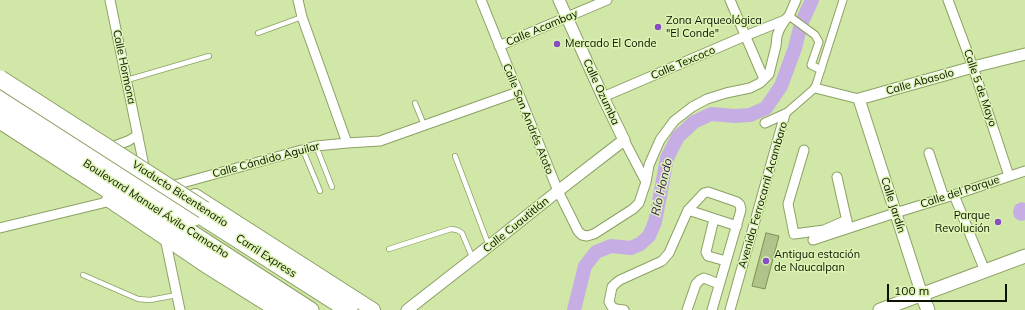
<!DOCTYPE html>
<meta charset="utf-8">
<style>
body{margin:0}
#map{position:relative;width:1025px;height:310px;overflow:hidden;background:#d0e7a7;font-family:Mulish,sans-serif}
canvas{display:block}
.scale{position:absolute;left:887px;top:284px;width:120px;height:18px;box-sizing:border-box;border:2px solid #0c1300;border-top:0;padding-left:5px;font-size:12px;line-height:14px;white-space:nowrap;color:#0c1300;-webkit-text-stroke:3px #ddf4b4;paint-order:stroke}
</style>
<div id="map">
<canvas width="1025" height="310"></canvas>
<div class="scale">100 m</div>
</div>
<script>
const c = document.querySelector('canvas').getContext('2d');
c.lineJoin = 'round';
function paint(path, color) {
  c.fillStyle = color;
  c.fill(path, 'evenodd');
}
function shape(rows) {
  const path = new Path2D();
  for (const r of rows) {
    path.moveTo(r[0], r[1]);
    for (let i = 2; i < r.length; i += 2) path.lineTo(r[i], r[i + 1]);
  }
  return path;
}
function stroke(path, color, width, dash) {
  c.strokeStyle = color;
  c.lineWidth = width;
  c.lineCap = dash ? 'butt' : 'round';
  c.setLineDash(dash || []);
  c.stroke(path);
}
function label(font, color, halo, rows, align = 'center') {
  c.font = font + ' Mulish,sans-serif';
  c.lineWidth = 3;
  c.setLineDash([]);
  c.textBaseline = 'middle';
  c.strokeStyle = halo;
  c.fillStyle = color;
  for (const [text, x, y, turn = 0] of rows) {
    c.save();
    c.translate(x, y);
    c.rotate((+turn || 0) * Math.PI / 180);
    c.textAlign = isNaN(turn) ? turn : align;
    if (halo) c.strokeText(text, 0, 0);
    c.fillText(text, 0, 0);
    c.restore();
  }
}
paint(shape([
 [1021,202,1025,203,1025,220,1021,221,1018,220,1014,217,1013,211,1015,205]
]), '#c6aee5');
stroke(shape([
 [574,310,585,266,596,252,611,246,631,248,640,244,649,236,655,222,657,212,667,158,678,137,694,122,711,114,734,116,750,115,766,108,781,86,795,48,801,24,812,0]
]), '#c6aee5', 14);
const building = shape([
 [766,233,779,236,765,289,752,286,766,233]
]);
paint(building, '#afc38a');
stroke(building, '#7c9055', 1);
const service = shape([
 [258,33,302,17],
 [127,80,209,56],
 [415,103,424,125],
 [316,146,332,187],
 [303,150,320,191],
 [455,156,489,246],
 [389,249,451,229,457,230,462,233,473,259],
 [83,275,138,299,150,300,177,295]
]);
const pedestrian = shape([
 [789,16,815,35,819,42,811,65,821,70],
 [785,114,815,88,843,0]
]);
const minor = shape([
 [110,0,144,166],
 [298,0,302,17,347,143],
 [481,0,558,191,578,231,582,235,587,236,594,234,633,209,639,203,646,182,649,165,660,140,674,121,692,107,707,99,726,93,750,88,760,83,769,74,776,46,777,36,780,28,785,20,789,16,796,0],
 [730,0,764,79],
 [948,0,973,67,1009,176],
 [499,46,607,0],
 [815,88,859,99],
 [603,97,745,36,785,20],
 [765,123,785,114],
 [624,140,646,182],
 [114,146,128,141,138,135],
 [804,150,788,204,794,234,824,230,847,220],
 [929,153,944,198],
 [837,177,848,226],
 [175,185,316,146,347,143,380,141,518,92],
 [954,195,985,271],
 [688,210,737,226],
 [714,219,706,252,708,256,726,261],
 [0,228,111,201],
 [165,238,180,310],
 [813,240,895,213,954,195,1025,171],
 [624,310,616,309,612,307,609,302,612,287,616,283,620,280,662,261,669,253,688,210,704,193,708,192,737,202,740,205,741,210,712,310],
 [687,310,696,284,700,280,704,278,719,284],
 [730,310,785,114]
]);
const tertiary = shape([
 [922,295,859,99,973,67,1025,54],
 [407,310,489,246,558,191,624,140,603,97,559,0]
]);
const secondary = shape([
 [922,295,928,310],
 [880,310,1025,256]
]);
const primary = shape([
 [195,196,373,310],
 [109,200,205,265,277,310]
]);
const trunk = shape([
 [0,93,195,218],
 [0,108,311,310]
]);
const motorway = shape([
 [0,120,295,310],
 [133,165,154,192],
 [186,206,349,310]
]);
stroke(service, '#8ca164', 6);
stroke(pedestrian, '#8ca164', 9);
stroke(minor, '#8ca164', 11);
stroke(tertiary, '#8ca164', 13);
stroke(secondary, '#8ca164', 15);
stroke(primary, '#8ca164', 16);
stroke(trunk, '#8ca164', 17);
stroke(motorway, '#8ca164', 19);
stroke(service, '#fff', 4.5);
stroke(pedestrian, '#fff', 7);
stroke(minor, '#fff', 9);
stroke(tertiary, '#fff', 11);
stroke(secondary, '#fff', 13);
stroke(primary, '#fff', 14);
stroke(trunk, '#fff', 15);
stroke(motorway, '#fff', 17);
const motorwayBridge = shape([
 [0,79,204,210]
]);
stroke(motorwayBridge, '#8ca164', 19, []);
stroke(motorwayBridge, '#fff', 17);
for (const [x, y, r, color] of [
 [658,27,4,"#894dc3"],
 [557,44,4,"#894dc3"],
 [998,222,4,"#894dc3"],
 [766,261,4,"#894dc3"]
]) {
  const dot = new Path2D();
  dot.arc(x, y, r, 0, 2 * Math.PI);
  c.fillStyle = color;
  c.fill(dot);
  stroke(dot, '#ddf4b4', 1.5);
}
label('11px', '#0c1300', '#ddf4b4', [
 ["Zona Arqueológica",666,21],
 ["\"El Conde\"",666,34],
 ["Mercado El Conde",565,44],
 ["Parque",990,216,"right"],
 ["Revolución",990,229,"right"],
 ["Antigua estación",774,255],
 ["de Naucalpan",774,268]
], 'left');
label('11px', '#0c1300', '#ddf4b4', [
 ["Calle Acambay",542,28,-23],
 ["Calle Texcoco",683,63,-23],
 ["Calle Hormona",124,67,78],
 ["Calle Abasolo",920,82,-16],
 ["Calle 5 de Mayo",980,88,71],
 ["Calle Ozumba",601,92,65],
 ["Calle San Andrés Atoto",528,119,68],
 ["Calle Cándido Aguilar",266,160,-15],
 ["Calle del Parque",960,192,-18],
 ["Viaducto Bicentenario",180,194,33],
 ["Avenida Ferrocarril Acambaro",763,195,-74],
 ["Calle Jardín",893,205,72],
 ["Boulevard Manuel Ávila Camacho",156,209,33],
 ["Calle Cuautitlán",516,225,-39],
 ["Carril Express",266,256,33]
]);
label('italic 12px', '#391857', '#ddf4b4', [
 ["Río Hondo",662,187,-77]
]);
</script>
